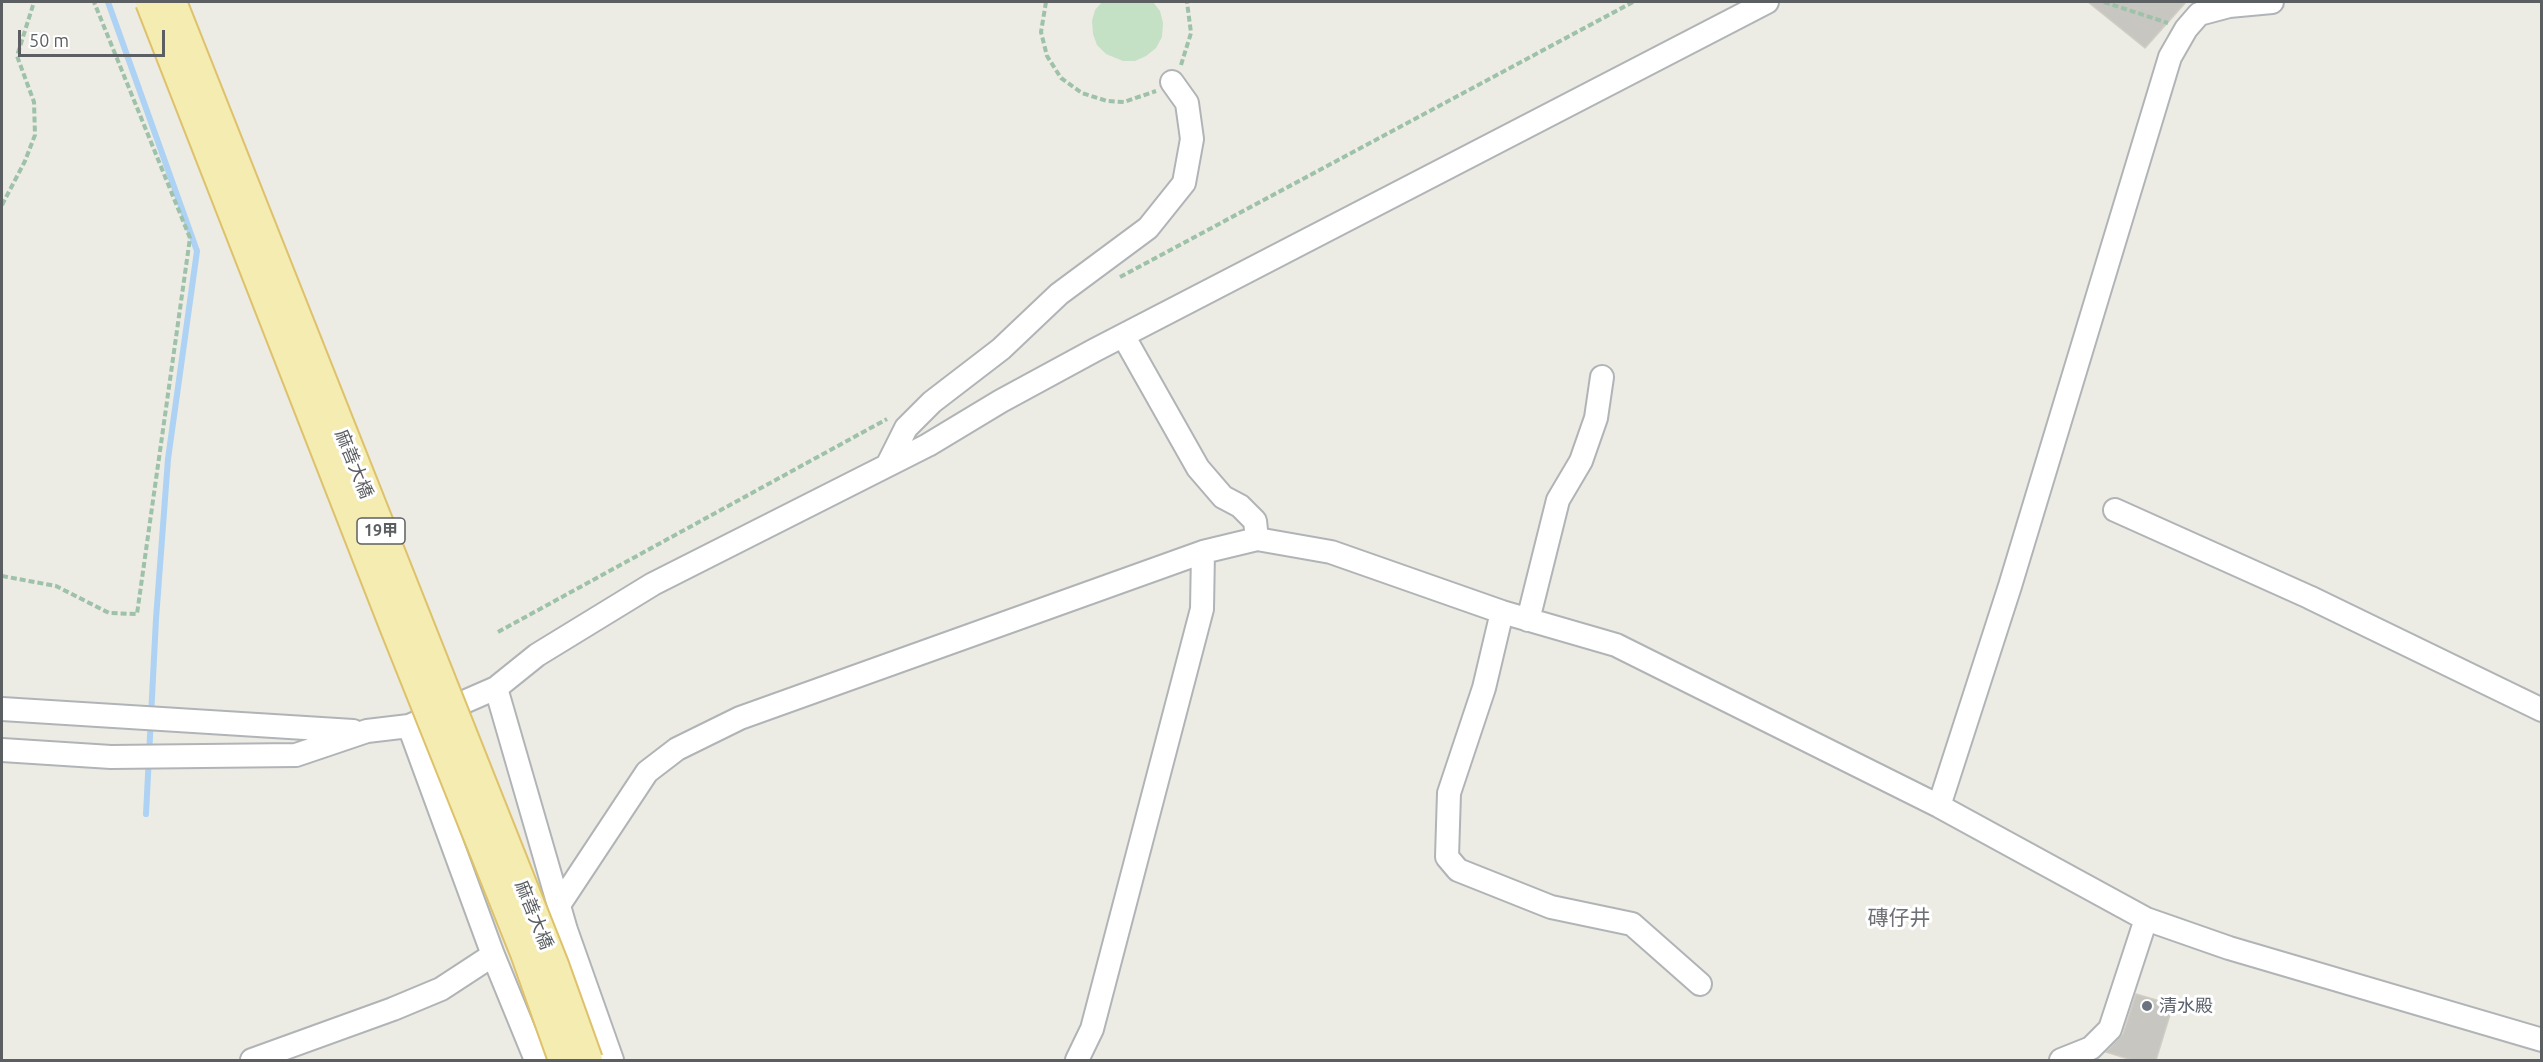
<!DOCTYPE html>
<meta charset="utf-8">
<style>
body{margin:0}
#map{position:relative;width:2543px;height:1062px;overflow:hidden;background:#ecebe4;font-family:Ubuntu,sans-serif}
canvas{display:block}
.frame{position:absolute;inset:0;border:3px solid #5c5f62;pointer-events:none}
.scale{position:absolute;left:18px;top:30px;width:147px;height:27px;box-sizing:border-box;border:3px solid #5c5f62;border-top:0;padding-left:8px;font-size:18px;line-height:21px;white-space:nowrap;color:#5c5f62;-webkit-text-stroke:4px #fff;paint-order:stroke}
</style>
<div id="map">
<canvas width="2543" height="1062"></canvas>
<div class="frame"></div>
<div class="scale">50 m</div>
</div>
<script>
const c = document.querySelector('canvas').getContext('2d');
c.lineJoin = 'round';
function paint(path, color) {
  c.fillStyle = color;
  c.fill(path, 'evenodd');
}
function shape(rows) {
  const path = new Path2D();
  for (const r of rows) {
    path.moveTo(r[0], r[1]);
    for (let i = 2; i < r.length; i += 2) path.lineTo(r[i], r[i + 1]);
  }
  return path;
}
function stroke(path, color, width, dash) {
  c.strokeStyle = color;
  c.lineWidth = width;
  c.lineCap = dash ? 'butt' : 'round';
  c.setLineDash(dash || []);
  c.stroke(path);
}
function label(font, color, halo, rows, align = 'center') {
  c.font = font + ' Ubuntu,"Noto Sans TC",sans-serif';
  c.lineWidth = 6;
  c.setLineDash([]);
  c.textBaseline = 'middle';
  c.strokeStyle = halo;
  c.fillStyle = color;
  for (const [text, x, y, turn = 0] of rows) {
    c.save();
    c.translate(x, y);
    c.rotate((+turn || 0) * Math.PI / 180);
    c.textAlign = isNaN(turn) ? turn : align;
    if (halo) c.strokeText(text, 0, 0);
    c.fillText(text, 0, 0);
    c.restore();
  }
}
paint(shape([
 [1102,2,1153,2,1160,11,1163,23,1162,37,1156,48,1146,56,1135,61,1123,61,1106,54,1097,45,1093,34,1092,21,1095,10]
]), '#c4e1c5');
stroke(shape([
 [108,2,197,251,168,459,156,619,146,814]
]), '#add2f3', 6);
const building = shape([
 [2088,2,2186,2,2145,48,2088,2],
 [2136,994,2173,1005,2156,1060,2132,1060,2106,1052,2123,1034,2136,994]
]);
paint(building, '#c8c6c0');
stroke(building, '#d0cdc3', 1.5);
const minor = shape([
 [1124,337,1198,468,1223,497,1240,506,1255,521,1257,539],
 [888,464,906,428,932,402,1001,349,1059,294,1148,228,1184,183,1192,139,1187,103,1172,82],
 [2115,510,2309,597,2542,710],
 [1502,612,1484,688,1449,793,1447,857,1458,870,1551,907,1632,924,1700,984],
 [1528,620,1558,500,1581,461,1596,418,1602,377],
 [496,688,566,930,612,1060],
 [2,709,353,731],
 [409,726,493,955,536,1060],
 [2,750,111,757,296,755,367,731,409,726,496,688,537,655,653,584,928,445,1001,401,1095,350,1767,2],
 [1939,806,2010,586,2170,57,2186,29,2199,14,2229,6,2272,2],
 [559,905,647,772,677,749,740,718,1203,552,1257,539,1331,552,1502,612,1616,645,1939,806,2146,919,2229,948,2542,1040],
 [252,1060,393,1009,441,989,493,955],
 [1077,1060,1092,1029,1202,609,1203,552],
 [2061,1060,2091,1048,2110,1029,2146,919]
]);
stroke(minor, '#b1b4b7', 26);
stroke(shape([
 [1046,2,1041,32,1047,56,1061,78,1082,93,1107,101,1124,102,1156,91],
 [2104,2,2168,23],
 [1181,65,1191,33,1187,2],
 [2,205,25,161,35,135,34,102,17,56,34,2],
 [1120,277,1633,2],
 [2,576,56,586,109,613,137,614,190,238,94,2],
 [498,632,887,419]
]), '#9ec1a9', 4, [6, 3]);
stroke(minor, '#fff', 22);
const majorBridge = shape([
 [150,2,394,626,525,953,563,1060],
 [172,2,554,965,588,1060]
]);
stroke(majorBridge, '#dec26b', 32, []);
stroke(majorBridge, '#f4ecb1', 28);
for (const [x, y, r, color] of [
 [2147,1006,6,"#6b7280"]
]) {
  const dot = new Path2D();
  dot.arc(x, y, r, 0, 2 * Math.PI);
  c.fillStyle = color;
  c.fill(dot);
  stroke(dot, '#fff', 2);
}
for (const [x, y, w] of [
 [381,531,48]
]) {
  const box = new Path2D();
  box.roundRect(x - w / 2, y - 13, w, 26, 4.5);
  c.fillStyle = '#fff';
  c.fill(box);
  stroke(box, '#5c5f62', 1.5);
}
label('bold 16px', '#5c5f62', null, [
 ["19甲",381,531]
]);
label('18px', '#5c5f62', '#fff', [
 ["麻善大橋",354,464,68],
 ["麻善大橋",534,915,68]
]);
label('18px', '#5b616d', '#fff', [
 ["清水殿",2159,1006]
], 'left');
label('21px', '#6d7074', '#fff', [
 ["磚仔井",1899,918]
]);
</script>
